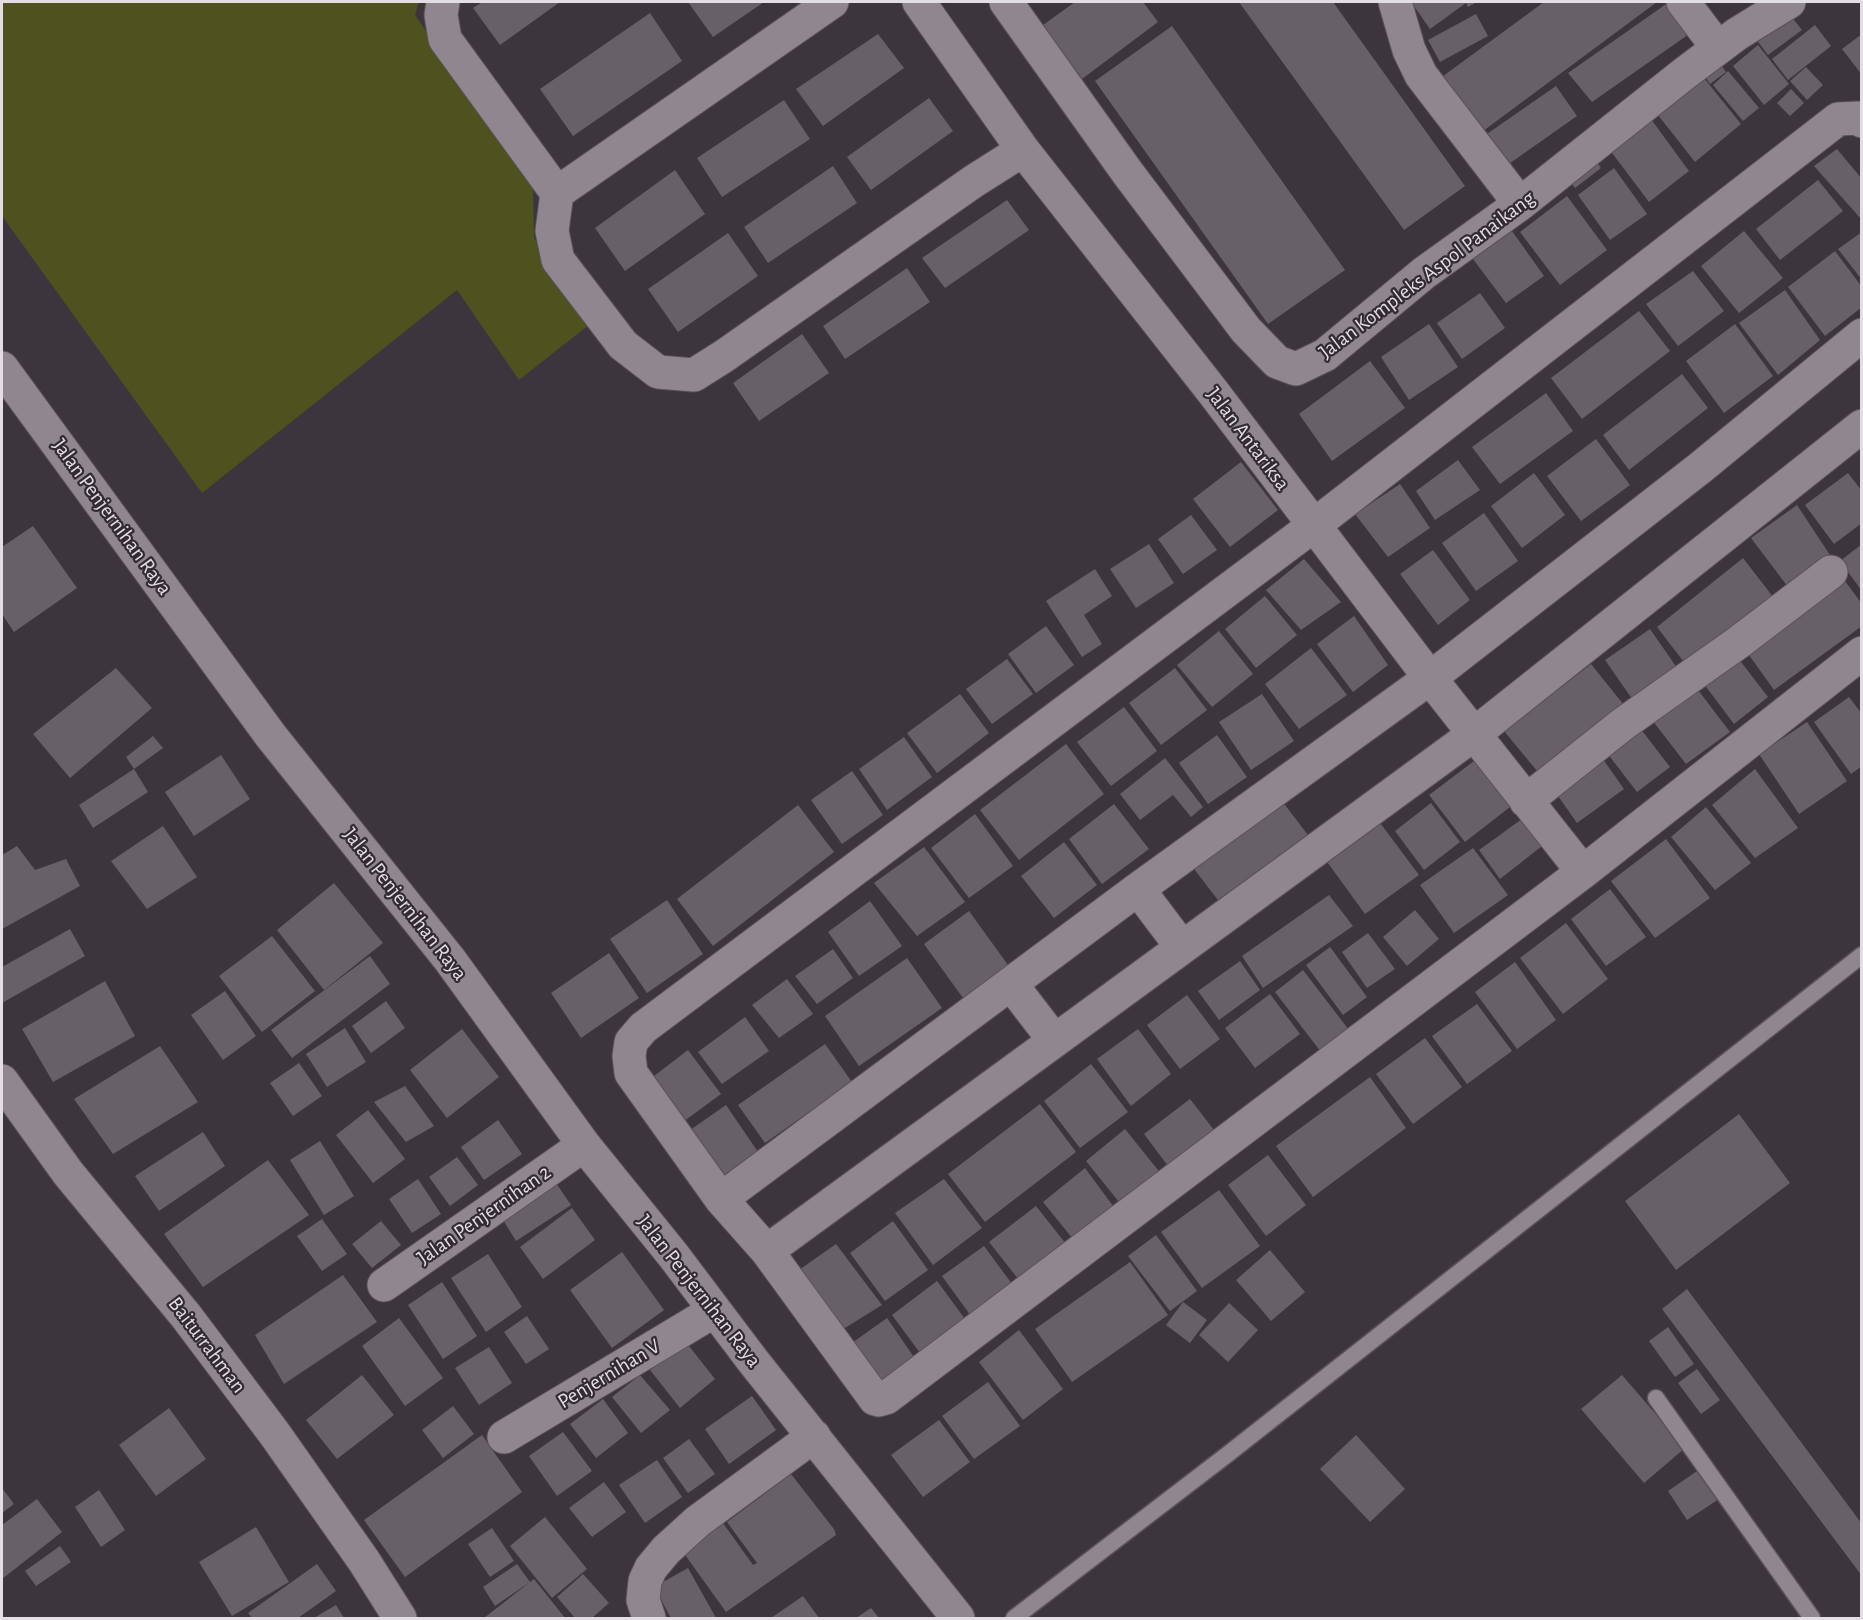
<!DOCTYPE html>
<style>
body{margin:0}
#map{position:relative;width:1863px;height:1620px;overflow:hidden;background:#3c353d;font-family:"Alegreya Sans",sans-serif}
canvas{display:block}
.frame{position:absolute;inset:0;border:3px solid #e3dee4;pointer-events:none}
</style>
<div id="map">
<canvas width="1863" height="1620"></canvas>
<div class="frame"></div>
</div>
<script>
const c = document.querySelector('canvas').getContext('2d');
c.lineJoin = 'round';
function paint(path, color) {
  c.fillStyle = color;
  c.fill(path, 'evenodd');
}
function shape(rows) {
  const path = new Path2D();
  for (const r of rows) {
    path.moveTo(r[0], r[1]);
    for (let i = 2; i < r.length; i += 2) path.lineTo(r[i], r[i + 1]);
  }
  return path;
}
function stroke(path, color, width, dash) {
  c.strokeStyle = color;
  c.lineWidth = width;
  c.lineCap = dash ? 'butt' : 'round';
  c.setLineDash(dash || []);
  c.stroke(path);
}
function label(font, color, halo, rows, align = 'center') {
  c.font = font + ' "Alegreya Sans",sans-serif';
  c.lineWidth = 4.5;
  c.setLineDash([]);
  c.textBaseline = 'middle';
  c.strokeStyle = halo;
  c.fillStyle = color;
  for (const [text, x, y, turn = 0] of rows) {
    c.save();
    c.translate(x, y);
    c.rotate((+turn || 0) * Math.PI / 180);
    c.textAlign = isNaN(turn) ? turn : align;
    if (halo) c.strokeText(text, 0, 0);
    c.fillText(text, 0, 0);
    c.restore();
  }
}
paint(shape([
 [2,2,419,2,415,15,533,185,534,238,590,324,519,380,457,290,202,493,2,216]
]), '#4d521e');
paint(shape([
 [482,2,560,2,500,45,473,8],
 [688,2,764,2,713,37],
 [1075,2,1143,2,1158,22,1082,79,1043,25],
 [1239,2,1333,2,1465,186,1404,230],
 [1411,2,1477,2,1468,7,1466,3,1430,29],
 [1544,2,1657,2,1475,137,1435,82],
 [1669,2,1692,32,1592,102,1568,73],
 [1783,6,1802,30,1768,55,1750,31],
 [650,13,682,61,573,136,540,89],
 [1476,14,1488,36,1440,62,1428,40],
 [1815,25,1831,46,1788,80,1772,59],
 [1172,26,1345,270,1268,324,1095,81],
 [878,34,904,68,823,126,796,89],
 [1862,34,1862,75,1842,49],
 [1758,45,1789,84,1764,105,1733,66],
 [1717,59,1726,72,1710,84,1701,71],
 [1806,67,1823,85,1807,100,1790,81],
 [1728,71,1759,108,1743,121,1713,85],
 [1700,73,1741,124,1695,162,1654,110],
 [1556,86,1577,116,1506,166,1484,136],
 [1791,89,1804,103,1790,116,1777,103],
 [929,98,953,131,871,190,847,157],
 [784,100,810,139,722,197,697,158],
 [1648,115,1689,171,1649,202,1606,145],
 [1837,149,1862,179,1862,220,1814,166],
 [1595,159,1601,168,1575,188,1568,179],
 [833,166,857,203,768,263,744,227],
 [1614,168,1647,214,1610,240,1578,195],
 [675,170,705,214,625,271,595,228],
 [1818,180,1843,211,1780,260,1756,229],
 [1567,196,1607,250,1560,285,1520,232],
 [1007,200,1029,230,945,288,922,258],
 [1512,231,1544,276,1506,303,1473,259],
 [1744,231,1783,278,1739,313,1701,266],
 [1862,232,1862,280,1838,249],
 [728,233,758,276,678,332,648,289],
 [1835,251,1862,287,1862,307,1825,336,1788,287],
 [907,268,930,302,845,359,823,326],
 [1693,271,1724,311,1678,346,1646,304],
 [1785,290,1820,340,1778,375,1739,323],
 [1480,293,1505,328,1462,359,1437,323],
 [1639,311,1670,351,1582,419,1551,378],
 [1429,324,1458,367,1409,400,1381,357],
 [1735,324,1773,376,1724,413,1686,361],
 [802,334,829,373,759,421,733,383],
 [1370,361,1405,408,1332,461,1299,414],
 [1682,374,1708,408,1629,470,1603,435],
 [1546,393,1573,431,1500,484,1472,447],
 [1596,439,1630,485,1581,521,1547,476],
 [1458,460,1480,490,1435,520,1416,491],
 [1241,462,1278,510,1230,547,1193,499],
 [1534,473,1565,515,1522,548,1491,506],
 [1848,473,1862,491,1862,523,1834,544,1805,505],
 [1400,484,1430,528,1388,557,1355,514],
 [1797,505,1830,555,1788,587,1751,538],
 [1484,513,1518,561,1476,591,1442,543],
 [1191,515,1217,550,1183,574,1158,539],
 [33,526,77,588,14,632,2,614,2,547],
 [1149,544,1174,583,1136,608,1110,569],
 [1862,544,1862,591,1840,561],
 [1433,550,1470,600,1438,625,1400,574],
 [1743,558,1777,602,1690,670,1657,627],
 [1304,559,1341,602,1301,630,1266,590],
 [1095,569,1112,596,1084,615,1102,644,1082,657,1046,601],
 [1842,577,1862,604,1862,626,1774,690,1744,648],
 [1265,596,1297,635,1256,668,1225,629],
 [1354,616,1388,665,1353,692,1317,644],
 [1046,626,1074,665,1036,693,1008,654],
 [1650,629,1682,675,1637,706,1605,660],
 [1219,631,1253,674,1212,707,1177,665],
 [1311,648,1347,695,1299,729,1265,684],
 [1735,654,1768,697,1734,724,1701,680],
 [1007,659,1033,694,992,724,966,689],
 [1591,664,1628,710,1542,777,1504,731],
 [116,668,152,708,70,778,33,734],
 [1175,668,1207,710,1161,745,1129,703],
 [1695,686,1730,732,1686,764,1649,716],
 [960,694,989,733,937,773,907,733],
 [1262,694,1294,741,1251,770,1219,722],
 [1849,697,1862,714,1862,766,1851,774,1814,722],
 [1124,707,1157,751,1111,786,1077,742],
 [1807,722,1847,781,1799,814,1759,754],
 [1640,728,1670,767,1637,792,1607,753],
 [1217,735,1247,777,1208,804,1179,763],
 [153,736,163,748,134,769,126,757],
 [904,737,932,777,887,810,859,769],
 [1066,744,1104,794,1019,860,980,810],
 [1598,752,1624,789,1577,823,1551,786],
 [221,755,250,799,194,836,165,792],
 [1165,758,1203,807,1191,817,1173,795,1140,820,1120,794],
 [1474,761,1510,807,1465,842,1429,795],
 [134,769,148,792,93,828,79,805],
 [1755,769,1798,828,1755,858,1712,805],
 [852,771,883,815,842,844,811,800],
 [1279,797,1314,843,1224,908,1191,865],
 [1431,803,1460,842,1424,870,1395,831],
 [1114,804,1149,849,1102,884,1069,839],
 [798,805,834,852,713,946,677,899],
 [1706,807,1751,863,1715,890,1671,837],
 [975,814,1013,866,969,898,931,848],
 [1522,819,1542,846,1500,879,1479,850],
 [1378,820,1419,875,1365,914,1325,859],
 [163,826,197,877,147,909,111,861],
 [1666,839,1710,898,1655,938,1611,881],
 [1064,842,1097,885,1054,918,1021,876],
 [17,846,35,870,66,859,80,886,2,929,2,855],
 [924,847,965,902,917,936,874,883],
 [1473,848,1508,895,1454,933,1420,885],
 [334,883,383,943,324,990,277,930],
 [1610,889,1646,937,1606,966,1571,919],
 [1329,895,1353,926,1263,988,1242,956],
 [667,900,703,954,647,993,610,939],
 [870,901,902,946,859,976,828,932],
 [1415,910,1439,939,1407,966,1383,937],
 [969,911,1008,965,963,998,924,944],
 [1566,923,1608,979,1563,1014,1520,958],
 [70,929,85,956,2,1003,2,967],
 [1368,933,1395,969,1367,988,1342,952],
 [272,936,315,991,262,1032,219,976],
 [1330,947,1367,997,1343,1015,1306,965],
 [833,949,853,978,817,1004,795,976],
 [609,953,639,998,581,1038,551,993],
 [370,956,390,984,292,1058,271,1030],
 [907,958,942,1008,859,1066,825,1016],
 [1240,961,1260,990,1219,1020,1198,991],
 [1515,962,1556,1020,1517,1049,1475,992],
 [1303,970,1349,1030,1321,1052,1275,992],
 [787,979,813,1014,779,1038,752,1005],
 [105,981,135,1036,53,1082,22,1029],
 [225,991,256,1036,223,1060,191,1015],
 [1270,994,1300,1034,1255,1068,1225,1028],
 [1187,995,1220,1039,1180,1069,1147,1025],
 [386,1001,405,1028,371,1053,352,1026],
 [1477,1004,1512,1051,1467,1084,1432,1036],
 [745,1017,769,1051,722,1084,698,1052],
 [345,1028,366,1062,327,1087,306,1054],
 [462,1029,499,1077,447,1118,410,1070],
 [1138,1029,1171,1074,1131,1106,1097,1059],
 [1425,1038,1462,1087,1413,1124,1376,1074],
 [825,1044,852,1082,765,1143,738,1105],
 [160,1046,198,1102,113,1154,74,1099],
 [688,1050,721,1094,672,1130,641,1086],
 [299,1063,322,1096,293,1116,270,1083],
 [1091,1064,1128,1112,1080,1148,1044,1101],
 [1370,1077,1406,1128,1313,1197,1276,1146],
 [405,1086,434,1126,406,1142,374,1102],
 [1190,1099,1214,1130,1168,1166,1144,1134],
 [1040,1104,1076,1152,985,1222,948,1174],
 [726,1105,758,1152,712,1183,680,1137],
 [368,1110,405,1159,373,1183,336,1135],
 [1739,1114,1790,1183,1676,1270,1625,1201],
 [498,1120,522,1154,484,1180,461,1147],
 [1125,1129,1162,1175,1123,1207,1086,1161],
 [203,1132,225,1166,159,1211,135,1176],
 [320,1141,354,1196,324,1215,290,1160],
 [1268,1155,1306,1205,1266,1236,1228,1185],
 [457,1157,478,1185,450,1206,429,1177],
 [268,1160,309,1215,203,1287,164,1234],
 [1085,1168,1116,1210,1077,1244,1043,1202],
 [418,1179,441,1214,412,1233,389,1199],
 [944,1179,982,1228,933,1265,895,1213],
 [554,1180,571,1205,516,1241,500,1215],
 [1219,1190,1260,1246,1202,1288,1161,1232],
 [1036,1206,1070,1249,1023,1285,989,1242],
 [572,1208,595,1240,543,1279,520,1247],
 [322,1219,347,1254,322,1271,297,1236],
 [381,1221,401,1245,372,1268,352,1244],
 [893,1221,928,1270,885,1301,850,1253],
 [1156,1235,1197,1291,1170,1311,1128,1256],
 [836,1244,882,1305,832,1336,789,1277],
 [984,1246,1018,1292,976,1323,942,1276],
 [1270,1250,1305,1292,1271,1321,1236,1280],
 [622,1252,664,1310,612,1348,570,1290],
 [488,1254,522,1307,486,1332,451,1278],
 [1130,1262,1168,1315,1072,1382,1035,1329],
 [343,1275,377,1322,284,1384,255,1335],
 [937,1281,968,1323,923,1357,892,1315],
 [442,1282,477,1336,443,1359,408,1305],
 [1687,1289,1862,1524,1862,1576,1662,1309],
 [1183,1302,1207,1320,1190,1343,1166,1325],
 [1229,1303,1258,1330,1228,1362,1199,1335],
 [527,1316,549,1349,526,1364,504,1332],
 [399,1318,443,1378,405,1406,362,1346],
 [887,1318,918,1363,874,1395,842,1350],
 [1668,1327,1694,1364,1675,1377,1649,1341],
 [1019,1330,1063,1389,1023,1420,979,1362],
 [685,1341,715,1379,680,1408,650,1370],
 [489,1347,512,1383,479,1405,455,1368],
 [1697,1369,1720,1400,1701,1414,1678,1383],
 [362,1375,394,1415,337,1459,306,1420],
 [640,1375,670,1410,641,1433,612,1397],
 [1622,1375,1685,1448,1644,1483,1581,1409],
 [988,1382,1020,1426,974,1459,942,1416],
 [752,1396,776,1430,729,1464,705,1429],
 [603,1399,628,1433,596,1458,570,1424],
 [453,1406,474,1434,443,1458,422,1430],
 [169,1408,206,1459,156,1496,119,1445],
 [939,1420,970,1462,923,1497,891,1455],
 [563,1432,592,1471,557,1496,529,1456],
 [482,1435,522,1492,405,1577,364,1520],
 [1356,1435,1405,1489,1370,1522,1320,1469],
 [689,1439,715,1474,688,1493,663,1458],
 [657,1460,682,1497,645,1523,619,1485],
 [1700,1469,1719,1499,1687,1520,1668,1491],
 [791,1474,834,1529,836,1535,726,1612,683,1552,723,1523,753,1565,757,1563,727,1522],
 [604,1482,626,1512,592,1537,569,1508],
 [2,1488,14,1504,2,1513],
 [99,1490,125,1530,101,1547,75,1507],
 [37,1499,62,1532,2,1579,2,1525],
 [545,1517,587,1569,552,1598,510,1546],
 [256,1527,289,1582,232,1616,199,1562],
 [492,1528,514,1561,490,1577,468,1544],
 [60,1546,71,1562,36,1586,25,1571],
 [317,1564,336,1591,298,1618,252,1618,248,1613],
 [517,1564,530,1582,495,1606,483,1587],
 [688,1568,716,1618,671,1618,654,1587],
 [583,1574,609,1603,592,1618,575,1618,557,1597],
 [534,1579,565,1618,484,1618,530,1582],
 [803,1596,819,1618,771,1618],
 [336,1605,344,1618,314,1618],
 [871,1608,879,1618,856,1618]
]), '#686069');
const service = shape([
 [1656,1398,1812,1618],
 [1014,1618,1228,1454,1862,955]
]);
const minor = shape([
 [443,2,441,15,445,39,557,193,552,231,558,260,623,345,658,372,694,375,724,356,974,181,1023,150],
 [919,2,1023,150,1213,392,1430,678,1583,872],
 [1006,2,1127,172,1246,330,1277,362,1296,369,1325,355,1424,273,1520,204,1685,73,1737,34,1789,2],
 [1395,2,1409,50,1421,75,1520,204],
 [1683,2,1718,48],
 [1862,121,1859,118,1838,119,1313,526,643,1028,631,1042,629,1056,631,1073,721,1199,767,1251,875,1399,879,1400,886,1398,1583,872,1862,653],
 [557,193,832,2],
 [2,368,271,736,450,960,584,1145,673,1255,753,1361,958,1618],
 [1526,801,1623,724,1739,642,1831,572],
 [1138,889,1181,946],
 [1011,984,1054,1040],
 [2,1081,68,1173,186,1316,274,1433,364,1561,400,1618],
 [721,1199,1138,889,1430,678,1700,468,1862,335],
 [767,1251,1473,735,1862,426],
 [384,1285,584,1145],
 [504,1437,714,1311],
 [649,1618,643,1600,645,1581,651,1568,666,1550,698,1521,814,1436]
]);
stroke(service, '#59525a', 19);
stroke(minor, '#59525a', 35);
stroke(service, '#8f8690', 16);
stroke(minor, '#8f8690', 33);
label('21px', '#e3dee4', '#322b33', [
 ["Jalan Kompleks Aspol Panaikang",1427,275,-37],
 ["Jalan Antariksa",1248,439,53],
 ["Jalan Penjernihan Raya",112,517,54],
 ["Jalan Penjernihan Raya",405,904,52],
 ["Jalan Penjernihan 2",484,1215,-35],
 ["Jalan Penjernihan Raya",699,1291,52],
 ["Baiturrahman",207,1345,53],
 ["Penjernihan V",609,1374,-31]
]);
</script>
